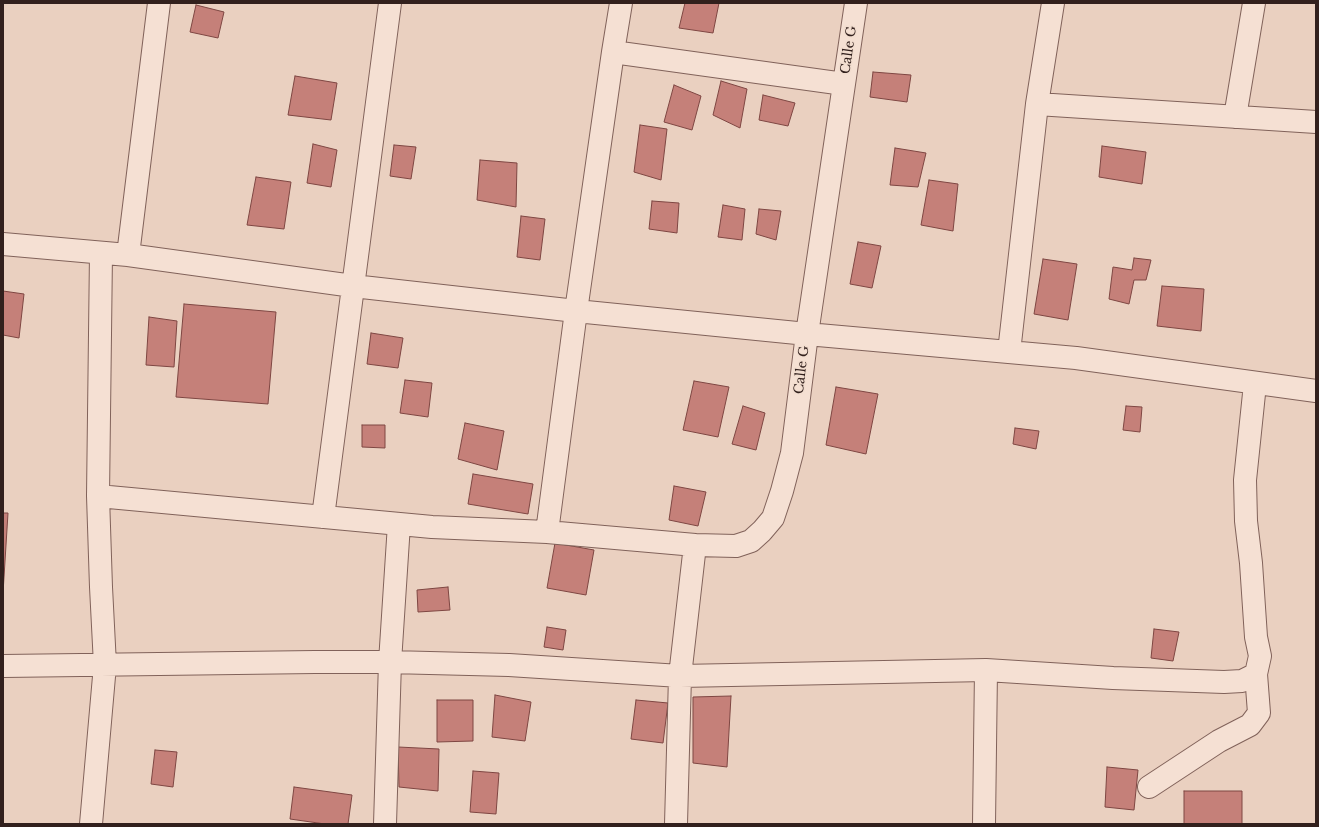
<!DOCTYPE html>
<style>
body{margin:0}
#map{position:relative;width:1319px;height:827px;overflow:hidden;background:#ead0c0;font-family:"Libre Baskerville",serif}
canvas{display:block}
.frame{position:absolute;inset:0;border:4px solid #32201d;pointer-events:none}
</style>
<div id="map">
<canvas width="1319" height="827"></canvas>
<div class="frame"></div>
</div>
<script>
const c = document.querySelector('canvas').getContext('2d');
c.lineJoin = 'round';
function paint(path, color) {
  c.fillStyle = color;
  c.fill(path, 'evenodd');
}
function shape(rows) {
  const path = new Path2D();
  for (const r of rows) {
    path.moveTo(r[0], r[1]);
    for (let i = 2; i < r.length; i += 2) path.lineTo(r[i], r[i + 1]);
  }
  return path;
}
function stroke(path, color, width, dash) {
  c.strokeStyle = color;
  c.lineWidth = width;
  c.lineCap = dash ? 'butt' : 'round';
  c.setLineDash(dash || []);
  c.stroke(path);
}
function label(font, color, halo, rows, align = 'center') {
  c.font = font + ' "Libre Baskerville",serif';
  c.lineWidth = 3;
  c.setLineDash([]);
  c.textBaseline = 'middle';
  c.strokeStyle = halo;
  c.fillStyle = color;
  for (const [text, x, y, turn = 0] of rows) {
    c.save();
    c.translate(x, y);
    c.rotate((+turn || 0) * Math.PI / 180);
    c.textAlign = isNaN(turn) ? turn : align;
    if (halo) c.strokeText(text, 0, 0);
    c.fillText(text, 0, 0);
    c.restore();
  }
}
const building = shape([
 [685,3,719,3,713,33,679,28,685,3],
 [196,5,224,12,218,38,190,32,196,5],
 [873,72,911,75,907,102,870,97,873,72],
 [295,76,337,83,331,120,288,115,295,76],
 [721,81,747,89,740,128,713,115,721,81],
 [674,85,701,96,692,130,664,122,674,85],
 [763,95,795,103,788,126,759,120,763,95],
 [640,125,667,129,661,180,634,172,640,125],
 [313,144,337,150,331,187,307,183,313,144],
 [394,145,416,147,411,179,390,176,394,145],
 [1102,146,1146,152,1142,184,1099,177,1102,146],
 [895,148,926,153,918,187,890,185,895,148],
 [480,160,517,163,516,207,477,200,480,160],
 [256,177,291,182,284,229,247,225,256,177],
 [929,180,958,184,953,231,921,225,929,180],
 [652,201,679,203,677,233,649,229,652,201],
 [723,205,745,209,742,240,718,237,723,205],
 [759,209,781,211,776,240,756,234,759,209],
 [521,216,545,219,540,260,517,257,521,216],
 [858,242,881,246,872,288,850,284,858,242],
 [1134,258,1151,260,1146,280,1134,280,1129,304,1109,299,1113,267,1132,270,1134,258],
 [1043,259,1077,264,1068,320,1034,314,1043,259],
 [1162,286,1204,289,1201,331,1157,326,1162,286],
 [3,291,24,294,19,338,3,335,3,291],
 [184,304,276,312,268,404,176,397,184,304],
 [149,317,177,321,174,367,146,365,149,317],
 [371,333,403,338,398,368,367,364,371,333],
 [405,380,432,383,428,417,400,413,405,380],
 [694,381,729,387,718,437,683,430,694,381],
 [836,387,878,394,866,454,826,445,836,387],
 [743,406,765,413,756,450,732,444,743,406],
 [1126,406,1142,407,1140,432,1123,430,1126,406],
 [465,423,504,431,497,470,458,459,465,423],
 [362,425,385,425,385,448,362,447,362,425],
 [1015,428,1039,431,1036,449,1013,444,1015,428],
 [473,474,533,484,528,514,468,504,473,474],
 [674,486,706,492,698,526,669,520,674,486],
 [3,513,8,513,3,593,3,513],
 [555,543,594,550,586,595,547,588,555,543],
 [448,587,450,610,418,612,417,590,448,587],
 [547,627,566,630,563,650,544,647,547,627],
 [1154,629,1179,632,1173,661,1151,658,1154,629],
 [495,695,531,702,525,741,492,737,495,695],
 [731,696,727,767,693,763,693,697,731,696],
 [437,700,473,700,473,741,437,742,437,700],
 [636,700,668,703,663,743,631,739,636,700],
 [398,747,439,749,438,791,399,787,398,747],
 [155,750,177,752,173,787,151,784,155,750],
 [1107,767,1138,770,1134,810,1105,807,1107,767],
 [473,771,499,773,496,814,470,812,473,771],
 [294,787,352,795,348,824,325,824,290,819,294,787],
 [1184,791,1242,791,1242,824,1184,824,1184,791]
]);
paint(building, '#c58079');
stroke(building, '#7e4642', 1);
const minor = shape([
 [613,52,844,84],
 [1037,104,1316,122],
 [1235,117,1254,3],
 [3,244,128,255,353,286,576,311,807,334,1076,358,1316,391],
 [128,255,159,3],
 [1009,352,1037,104,1053,3],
 [98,496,432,527,547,532,695,545],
 [323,517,390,3],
 [547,532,576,311,613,52,621,3],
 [3,666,315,662,390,662,509,665,680,676,986,670,1113,678,1224,682,1242,681,1256,674],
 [1149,787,1219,741,1250,725,1259,713,1256,674,1260,656,1256,637,1251,563,1246,521,1245,480,1255,384],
 [91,824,105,665,101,587,98,496,101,253],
 [385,824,390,662,399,524],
 [676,824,680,676,695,545,736,546,751,541,762,531,773,518,782,491,792,453,807,334,856,3],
 [984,824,986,670]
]);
stroke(minor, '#81625a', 24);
stroke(minor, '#f5e0d3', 22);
label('13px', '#32201d', '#f2ddcf', [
 ["Calle G",849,50,-82],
 ["Calle G",802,370,-83]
]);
</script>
